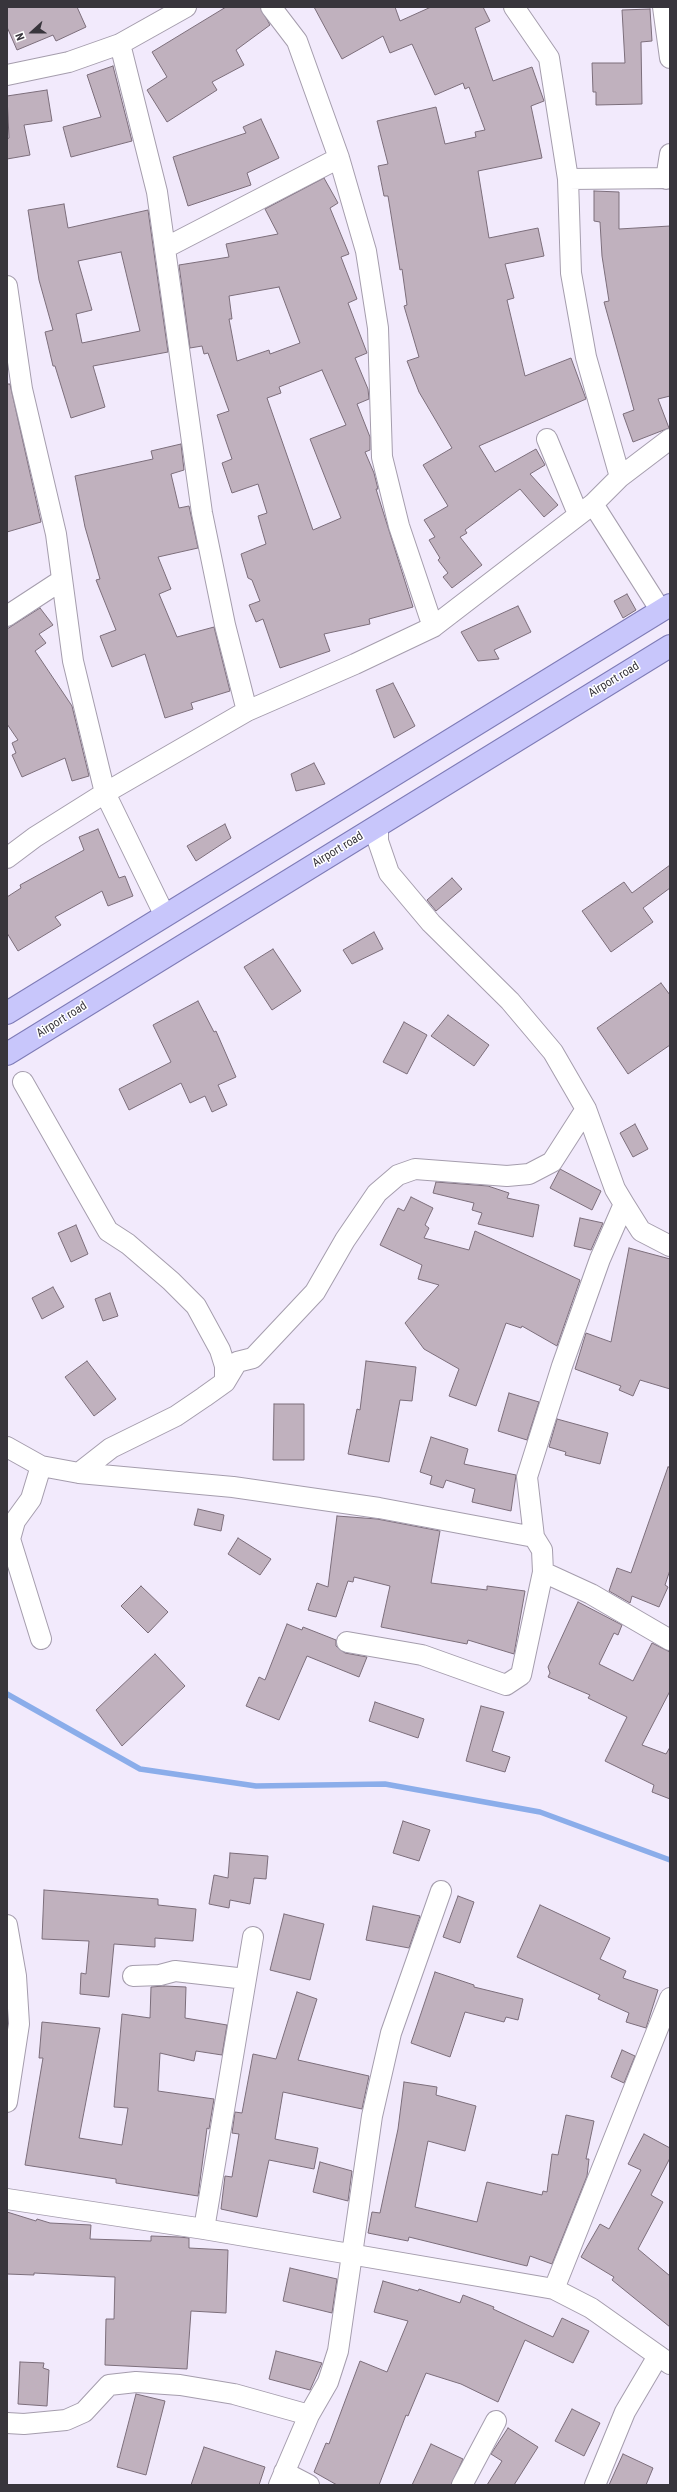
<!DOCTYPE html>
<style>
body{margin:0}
#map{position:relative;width:677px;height:2492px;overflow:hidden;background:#f2eafc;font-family:"Roboto Condensed",sans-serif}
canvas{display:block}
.frame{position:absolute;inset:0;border:8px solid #38353c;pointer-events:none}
.north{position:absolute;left:12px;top:12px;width:40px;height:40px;-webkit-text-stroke:3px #fff;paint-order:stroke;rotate:249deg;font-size:11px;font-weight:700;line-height:16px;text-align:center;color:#38353c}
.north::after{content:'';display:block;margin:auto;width:14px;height:18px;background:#38353c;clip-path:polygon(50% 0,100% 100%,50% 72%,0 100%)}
</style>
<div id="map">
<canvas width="677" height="2492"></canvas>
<div class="frame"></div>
<div class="north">N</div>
</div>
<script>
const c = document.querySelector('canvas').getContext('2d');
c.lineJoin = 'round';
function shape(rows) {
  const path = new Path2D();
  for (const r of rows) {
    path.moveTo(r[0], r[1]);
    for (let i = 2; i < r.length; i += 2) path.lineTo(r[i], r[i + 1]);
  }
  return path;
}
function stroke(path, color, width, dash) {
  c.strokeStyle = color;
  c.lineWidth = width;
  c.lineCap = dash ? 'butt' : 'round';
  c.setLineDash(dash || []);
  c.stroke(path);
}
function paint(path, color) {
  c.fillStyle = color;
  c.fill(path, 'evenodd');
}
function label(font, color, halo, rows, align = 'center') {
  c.font = font + ' "Roboto Condensed",sans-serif';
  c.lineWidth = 3;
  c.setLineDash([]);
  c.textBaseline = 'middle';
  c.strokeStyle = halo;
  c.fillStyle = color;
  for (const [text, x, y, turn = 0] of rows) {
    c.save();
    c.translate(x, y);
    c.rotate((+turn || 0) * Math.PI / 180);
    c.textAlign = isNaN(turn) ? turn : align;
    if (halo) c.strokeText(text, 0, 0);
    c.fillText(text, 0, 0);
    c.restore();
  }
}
stroke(shape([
 [7,1694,140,1769,256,1786,385,1784,540,1812,670,1860]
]), '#8badea', 5.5);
const building = shape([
 [7,7,77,7,86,27,56,41,53,35,17,50,7,27,7,7],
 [226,7,260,7,270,25,236,50,244,65,212,82,217,90,167,122,147,90,167,77,152,52,226,7],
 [314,7,395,7,400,21,431,7,483,7,490,21,475,28,493,81,532,67,544,101,531,106,542,158,478,171,489,238,538,228,544,256,505,264,514,298,507,300,525,376,571,358,586,399,479,446,495,472,536,449,545,465,530,474,558,505,544,517,520,489,465,530,467,533,460,537,482,565,452,588,443,577,448,573,438,560,440,558,429,540,435,537,424,520,448,506,423,465,452,448,419,392,407,361,419,357,404,306,407,305,402,269,400,270,388,196,384,196,378,166,388,164,377,121,436,107,445,144,476,137,475,132,485,130,469,87,465,89,463,83,435,95,412,44,390,53,383,36,342,59,314,7],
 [650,9,652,41,641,42,642,104,596,105,596,92,593,92,592,63,625,63,622,10,650,9],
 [113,66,132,141,71,157,63,127,101,117,87,75,113,66],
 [47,90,52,121,24,125,30,155,7,159,7,139,9,138,7,96,47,90],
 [261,119,279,158,247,173,251,185,188,206,173,157,246,133,243,127,261,119],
 [324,178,338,203,330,208,349,254,341,257,357,299,348,303,367,353,355,358,368,389,369,399,357,404,370,437,370,450,365,452,374,473,378,489,376,489,413,607,369,619,370,624,324,634,330,651,280,668,263,619,256,622,249,605,260,601,252,580,248,578,241,554,266,544,258,516,267,513,258,484,232,493,222,463,232,459,217,415,229,411,208,353,204,354,202,346,190,348,179,265,229,257,226,244,278,234,265,209,324,178],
 [279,287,300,343,270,354,269,350,237,361,229,319,232,319,229,296,279,287],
 [322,370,346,425,310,439,341,518,313,530,267,398,281,393,279,387,322,370],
 [594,191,619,192,619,229,670,226,670,396,658,399,669,428,633,442,623,414,634,410,604,302,609,301,602,256,600,222,594,221,594,191],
 [64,204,68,228,148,210,168,352,93,366,105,407,71,418,55,366,53,366,45,332,53,330,39,280,28,210,64,204],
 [121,252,140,331,82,343,76,314,92,310,78,261,121,252],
 [7,384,10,384,41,522,7,532,7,384],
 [181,444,184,470,171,474,179,508,189,506,198,548,158,557,171,589,159,594,177,637,214,627,230,691,191,703,193,709,165,718,145,654,112,667,100,636,116,630,96,580,100,579,85,527,75,476,153,459,151,451,181,444],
 [627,594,636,610,623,618,614,601,627,594],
 [518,606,531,632,494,650,499,659,478,661,461,632,518,606],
 [40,608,53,625,39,634,46,643,35,651,72,706,89,776,72,781,65,758,22,777,12,755,16,753,12,743,18,740,7,724,7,629,40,608],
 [393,683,415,726,394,738,376,690,393,683],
 [314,763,325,784,296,791,291,774,314,763],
 [225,824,231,838,196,861,187,846,225,824],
 [98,829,119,878,125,876,133,896,108,906,102,891,55,917,61,925,18,951,7,933,7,897,21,888,20,885,84,850,79,837,98,829],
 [670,865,670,888,643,908,653,922,611,952,582,911,624,882,632,893,670,865],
 [452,878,462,889,436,911,427,900,452,878],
 [374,932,383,949,352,964,343,950,374,932],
 [273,949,301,991,272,1010,244,967,273,949],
 [661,983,670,995,670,1045,628,1074,597,1028,661,983],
 [198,1001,214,1032,216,1031,236,1077,218,1085,227,1105,212,1112,205,1096,190,1103,181,1083,129,1110,119,1089,171,1062,153,1025,198,1001],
 [448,1015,489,1045,474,1066,431,1036,448,1015],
 [404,1022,427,1035,407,1074,383,1062,404,1022],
 [635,1124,648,1149,633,1157,620,1133,635,1124],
 [560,1169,601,1191,592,1210,550,1188,560,1169],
 [436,1182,488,1186,509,1193,507,1198,539,1205,533,1237,478,1224,482,1213,472,1210,474,1203,433,1193,436,1182],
 [411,1197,433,1208,425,1225,429,1228,424,1238,469,1250,475,1231,580,1280,557,1346,522,1326,521,1328,506,1323,476,1406,449,1396,459,1369,424,1349,405,1323,439,1285,418,1279,422,1265,380,1245,398,1208,404,1211,411,1197],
 [580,1218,603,1223,591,1250,574,1246,580,1218],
 [76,1225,88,1254,71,1262,58,1233,76,1225],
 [629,1248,670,1259,670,1389,640,1380,633,1396,619,1390,621,1386,575,1369,586,1333,611,1342,629,1248],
 [53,1287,64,1307,42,1319,32,1298,53,1287],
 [110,1293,118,1316,103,1321,95,1299,110,1293],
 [87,1361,116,1399,94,1416,65,1377,87,1361],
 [366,1361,416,1367,412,1401,400,1400,389,1462,348,1454,357,1409,360,1410,366,1361],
 [509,1393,539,1402,527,1440,498,1431,509,1393],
 [274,1404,304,1404,304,1460,273,1460,274,1404],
 [557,1419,608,1433,600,1464,565,1455,566,1452,549,1447,557,1419],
 [431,1437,468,1449,464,1464,516,1475,511,1511,472,1502,475,1489,446,1480,443,1488,430,1484,432,1476,420,1472,431,1437],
 [668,1467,670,1467,670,1570,665,1585,668,1587,659,1607,632,1596,630,1603,609,1591,617,1568,631,1573,668,1467],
 [198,1509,224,1515,221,1531,194,1525,198,1509],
 [337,1516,377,1519,440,1531,431,1583,487,1590,487,1586,525,1591,514,1654,468,1640,467,1644,381,1627,390,1586,354,1577,353,1582,348,1581,336,1617,308,1610,317,1583,328,1587,337,1516],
 [238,1538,271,1559,260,1575,228,1554,238,1538],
 [141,1586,168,1612,148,1633,121,1606,141,1586],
 [578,1602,622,1625,618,1635,614,1633,599,1664,633,1681,652,1643,670,1652,670,1691,642,1745,666,1754,670,1747,670,1799,652,1792,654,1785,605,1761,627,1717,588,1698,590,1695,548,1677,550,1673,548,1667,578,1602],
 [287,1624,302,1630,303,1627,336,1640,336,1646,345,1653,367,1657,359,1677,307,1656,279,1720,246,1706,259,1677,265,1680,287,1624],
 [155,1654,185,1686,122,1746,96,1710,155,1654],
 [375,1702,424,1719,418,1738,369,1721,375,1702],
 [481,1706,504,1712,492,1751,510,1757,505,1772,466,1761,481,1706],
 [403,1821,430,1830,419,1861,393,1853,403,1821],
 [230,1853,268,1856,266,1879,254,1878,250,1904,230,1900,229,1908,209,1904,214,1875,228,1878,230,1853],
 [44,1890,158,1899,158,1905,196,1909,193,1941,155,1938,155,1947,114,1944,109,1997,80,1994,81,1973,86,1974,89,1941,42,1939,44,1890],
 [458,1896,474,1902,460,1943,443,1937,458,1896],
 [540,1905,610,1938,600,1959,626,1971,623,1978,658,1990,646,2028,626,2022,629,2013,598,1999,600,1995,517,1957,540,1905],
 [373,1906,420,1916,409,1948,366,1940,373,1906],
 [284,1914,324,1924,310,1980,270,1970,284,1914],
 [435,1972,474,1985,474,1987,523,1999,518,2020,506,2017,504,2022,465,2012,450,2057,411,2043,435,1972],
 [164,1986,186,1987,185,2018,227,2025,222,2055,196,2051,194,2061,160,2053,158,2091,214,2099,209,2129,207,2128,198,2196,116,2183,116,2179,25,2165,43,2058,39,2058,42,2022,100,2028,79,2138,122,2145,128,2108,114,2107,122,2014,150,2018,151,1987,164,1986],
 [297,1992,317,1999,298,2060,369,2076,362,2109,283,2092,275,2139,318,2148,314,2169,269,2160,257,2217,221,2209,225,2176,232,2177,239,2134,232,2133,235,2112,242,2113,253,2054,276,2059,297,1992],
 [622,2050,635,2056,624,2083,611,2077,622,2050],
 [404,2082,437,2087,436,2095,476,2106,465,2151,428,2141,415,2207,477,2222,487,2182,542,2195,543,2191,547,2192,552,2154,558,2155,566,2115,594,2121,586,2159,589,2159,587,2176,552,2264,530,2256,527,2266,409,2237,408,2241,368,2233,372,2212,380,2213,398,2129,404,2082],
 [644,2134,670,2148,670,2158,651,2195,663,2202,638,2249,670,2276,670,2327,612,2280,614,2277,581,2257,600,2224,609,2229,641,2170,628,2164,644,2134],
 [320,2162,352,2171,348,2201,313,2192,320,2162],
 [7,2212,36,2221,37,2219,50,2223,91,2225,90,2239,151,2241,151,2236,179,2237,189,2238,189,2248,228,2250,226,2313,191,2311,187,2369,105,2365,106,2319,114,2319,115,2277,34,2273,34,2275,7,2274,7,2212],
 [290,2268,337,2279,332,2313,283,2301,290,2268],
 [383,2281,418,2291,419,2289,460,2303,463,2295,494,2307,493,2309,553,2337,562,2318,589,2331,573,2363,525,2340,498,2402,461,2384,426,2373,408,2416,406,2415,379,2485,337,2485,314,2472,326,2443,329,2444,360,2361,387,2372,408,2321,374,2312,383,2281],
 [276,2351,322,2363,310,2390,269,2379,276,2351],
 [20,2362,44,2363,43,2368,49,2370,47,2406,18,2404,20,2362],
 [136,2394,165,2401,146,2475,117,2467,136,2394],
 [572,2409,600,2423,584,2456,555,2441,572,2409],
 [508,2428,538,2447,514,2485,487,2485,502,2461,491,2454,508,2428],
 [431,2444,463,2459,451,2485,412,2485,431,2444],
 [204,2447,265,2467,259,2485,191,2485,204,2447],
 [623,2454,653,2468,646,2485,609,2485,623,2454]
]);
paint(building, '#c0b1be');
stroke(building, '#7c6e7b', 1);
const minor = shape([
 [271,7,297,41,339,158,366,251,378,328,382,457,399,526,433,627],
 [514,7,549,58,568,179,571,273,586,357,620,477],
 [663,7,670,58],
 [120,44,157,192,202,513,225,625,247,711],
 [7,75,69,62,120,44,186,7],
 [568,179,670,178],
 [666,179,670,154],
 [165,248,339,158],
 [7,286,22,389,56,534,73,661,105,793,165,916],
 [547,439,578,514],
 [593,504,661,611],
 [7,616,62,580],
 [378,826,378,841,389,873,431,923,510,1001,553,1052,586,1109,615,1189,624,1204,641,1231,670,1246],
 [7,858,35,837,105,793,247,711,355,664,433,627,593,504,620,477,670,439],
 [23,1082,108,1231,128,1244,171,1281,196,1306,220,1350,225,1366,225,1382],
 [624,1204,600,1259,562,1366,527,1477,534,1537,542,1550,543,1572,591,1594,670,1640],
 [7,1447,41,1466,79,1473,233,1487,379,1508,534,1537],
 [41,1466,31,1499,15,1521,10,1539,41,1639],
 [79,1473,111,1448,176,1416,204,1397,225,1382,237,1362,253,1358,315,1292,345,1240,377,1193,398,1175,415,1169,507,1176,529,1174,552,1162,586,1109],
 [347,1642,422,1655,506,1685,521,1675,543,1572],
 [7,1925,16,1976,19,2024,7,2102],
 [133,1976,160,1975,175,1971,246,1979],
 [7,2199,204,2229,554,2289,591,2308,670,2364],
 [204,2229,253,1937],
 [554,2289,670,1998],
 [7,2423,24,2424,66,2420,84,2412,109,2385,136,2382,180,2385,234,2394,309,2415],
 [284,2472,309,2485],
 [279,2485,309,2415,328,2382,338,2351,372,2116,391,2033,441,1891],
 [462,2485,496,2421],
 [595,2485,625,2412,658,2356]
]);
const major = shape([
 [7,1013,670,605],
 [7,1054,670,646]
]);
stroke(minor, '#a59dad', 22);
stroke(major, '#7e7bb6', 24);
stroke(minor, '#fff', 20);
stroke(major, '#c8c6fb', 22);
label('12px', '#38353c', '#fff', [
 ["Airport road",614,680,-31],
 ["Airport road",338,850,-31],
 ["Airport road",62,1020,-32]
]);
</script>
